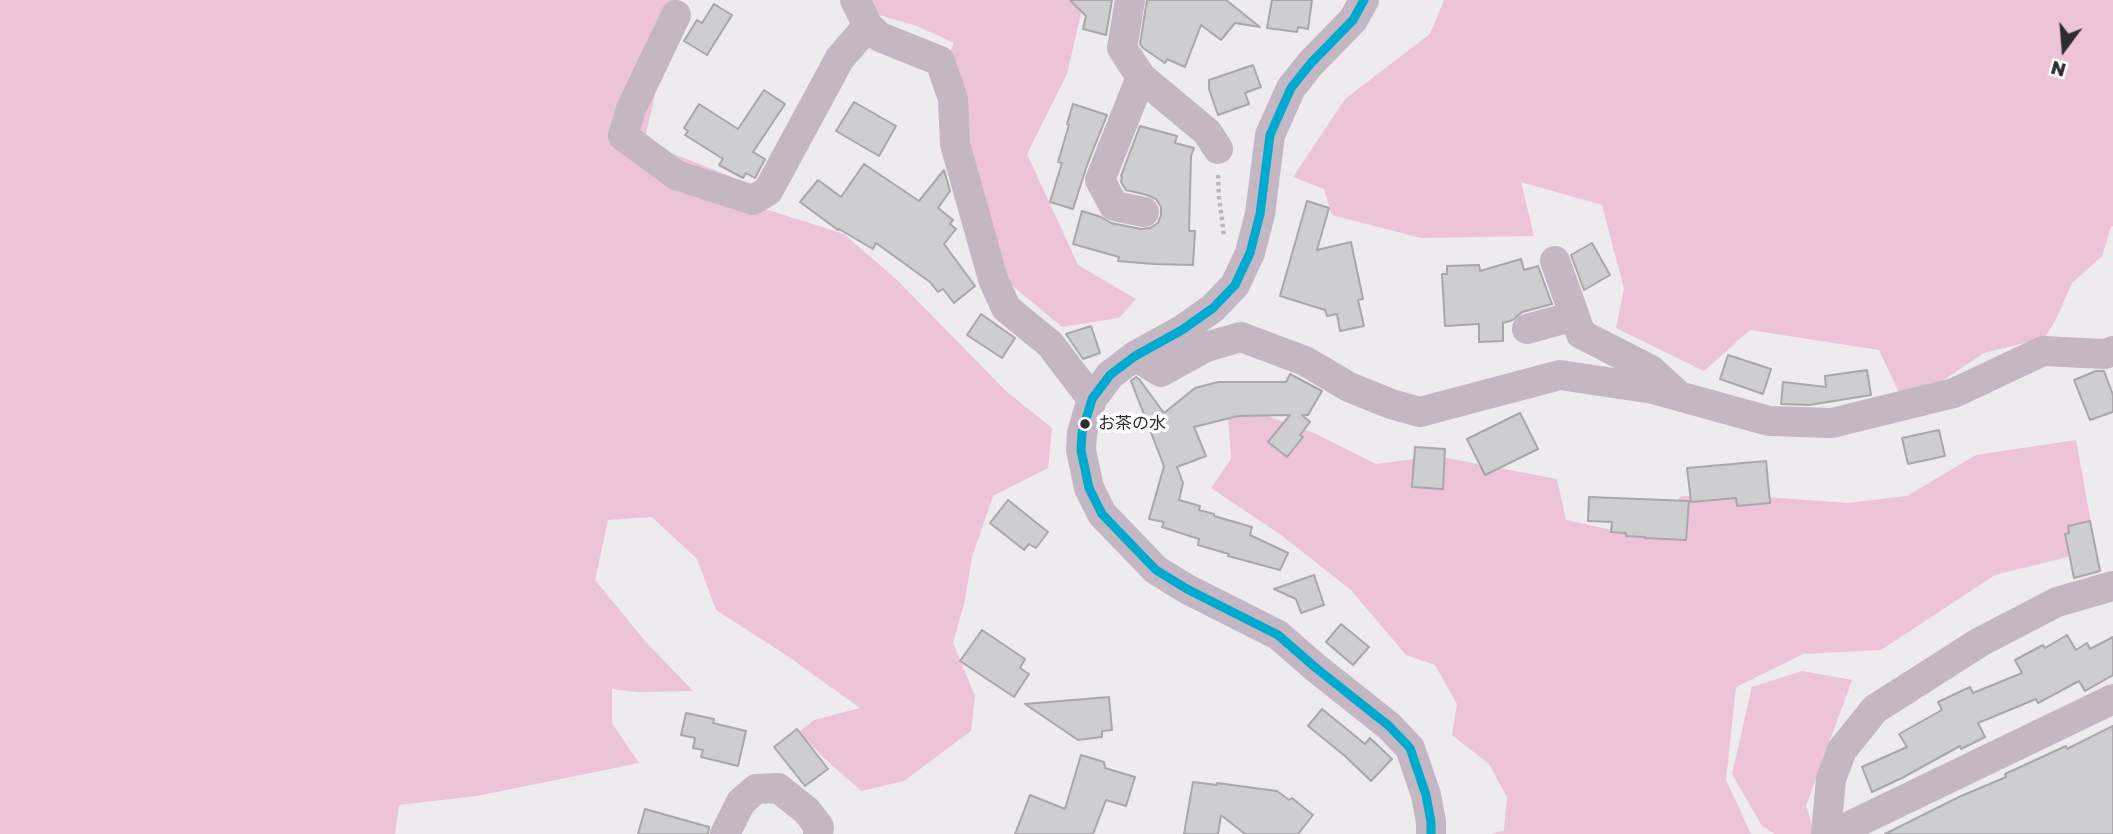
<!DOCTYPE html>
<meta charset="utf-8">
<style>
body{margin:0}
#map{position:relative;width:2113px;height:834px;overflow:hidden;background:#edeaf0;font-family:"Golos Text",sans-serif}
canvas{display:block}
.north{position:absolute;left:2029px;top:14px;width:70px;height:70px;-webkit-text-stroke:5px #fff;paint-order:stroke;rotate:196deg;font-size:19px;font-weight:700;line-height:28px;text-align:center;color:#2e2c30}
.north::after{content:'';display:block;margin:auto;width:24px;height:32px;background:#2e2c30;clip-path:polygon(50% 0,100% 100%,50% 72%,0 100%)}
</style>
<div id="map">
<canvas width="2113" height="834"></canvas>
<div class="north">N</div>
</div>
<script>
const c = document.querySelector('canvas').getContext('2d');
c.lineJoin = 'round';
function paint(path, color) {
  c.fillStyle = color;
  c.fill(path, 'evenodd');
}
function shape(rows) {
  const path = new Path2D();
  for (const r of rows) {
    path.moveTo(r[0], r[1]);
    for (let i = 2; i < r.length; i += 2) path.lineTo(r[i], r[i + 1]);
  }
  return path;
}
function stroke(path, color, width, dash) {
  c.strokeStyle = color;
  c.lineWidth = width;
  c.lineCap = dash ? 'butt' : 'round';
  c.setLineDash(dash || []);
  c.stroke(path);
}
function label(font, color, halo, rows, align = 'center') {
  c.font = font + ' "Golos Text","Noto Sans JP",sans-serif';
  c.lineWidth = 7;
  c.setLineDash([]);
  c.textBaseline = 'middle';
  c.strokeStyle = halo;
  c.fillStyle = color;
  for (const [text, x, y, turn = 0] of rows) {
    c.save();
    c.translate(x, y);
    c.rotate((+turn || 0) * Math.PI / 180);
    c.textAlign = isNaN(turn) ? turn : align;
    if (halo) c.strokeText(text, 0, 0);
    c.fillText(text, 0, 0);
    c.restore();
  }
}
paint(shape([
 [0,0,677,0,644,142,737,179,765,209,844,234,897,280,1006,391,1052,428,1048,468,993,496,972,557,965,600,953,643,975,696,971,731,904,781,861,791,824,758,799,732,814,720,860,708,786,655,716,610,697,559,652,517,608,520,595,580,645,641,693,691,638,692,612,689,612,723,639,763,477,796,399,805,395,834,0,834],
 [868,0,1076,0,1082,9,1067,74,1027,154,1078,265,1136,299,1119,318,1062,327,1009,283,934,89,954,43,917,26,872,13],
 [1444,0,2113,0,2113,226,2111,227,2102,256,2072,283,2057,317,2045,338,1984,353,1942,381,1900,395,1879,350,1750,330,1704,371,1616,328,1624,289,1602,205,1521,182,1534,236,1421,238,1332,215,1324,189,1293,177,1345,99,1430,34],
 [1246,408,1316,434,1376,464,1436,456,1557,479,1566,520,1621,532,1660,522,1681,496,1765,497,1847,503,1907,496,1976,455,2076,440,2096,550,1995,575,1881,650,1803,654,1736,687,1726,780,1751,834,1491,834,1504,830,1507,797,1489,764,1452,735,1457,704,1435,665,1406,655,1351,590,1281,535,1211,488,1231,459,1228,416],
 [1802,671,1852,680,1806,806,1815,834,1775,834,1762,826,1732,774,1752,687]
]), '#ecc3d9');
const building = shape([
 [1070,0,1112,0,1106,35,1083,29,1086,16,1070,0],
 [1147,0,1226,0,1260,27,1235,23,1221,40,1201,25,1185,67,1167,59,1165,63,1143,48,1140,44,1147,0],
 [1272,0,1312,0,1308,29,1298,27,1297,32,1267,28,1272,0],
 [714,4,732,15,707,55,684,41,697,20,702,23,714,4],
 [1253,65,1261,87,1245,93,1249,104,1218,115,1209,89,1209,80,1253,65],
 [764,90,785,104,753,152,765,159,755,178,746,173,743,178,719,165,723,159,685,135,688,131,684,128,699,104,738,129,764,90],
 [854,102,896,126,879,156,836,131,854,102],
 [1073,104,1107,115,1087,165,1073,209,1050,202,1062,163,1058,162,1069,125,1067,124,1073,104],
 [1140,126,1177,136,1175,143,1194,148,1191,156,1189,231,1195,231,1193,265,1154,264,1118,261,1119,257,1073,244,1082,211,1101,217,1111,223,1141,229,1150,228,1158,223,1161,215,1161,207,1156,199,1147,195,1126,190,1121,182,1122,176,1121,176,1140,126],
 [864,164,919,201,944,170,950,191,938,208,953,220,950,224,956,229,944,244,975,286,954,303,943,289,938,292,930,282,876,243,873,249,839,229,838,230,800,202,818,180,841,197,864,164],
 [1307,201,1329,208,1317,250,1351,242,1363,299,1358,300,1364,326,1340,331,1337,314,1327,316,1325,310,1280,296,1307,201],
 [1592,243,1610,275,1584,290,1571,255,1592,243],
 [1521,259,1524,270,1538,266,1552,304,1522,312,1513,320,1503,323,1503,341,1479,342,1479,324,1445,326,1442,274,1447,274,1447,266,1479,265,1480,271,1521,259],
 [981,314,1015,338,1002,358,967,335,981,314],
 [1091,326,1100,353,1083,359,1066,334,1091,326],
 [1728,355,1771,369,1763,394,1720,379,1728,355],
 [1867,370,1871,395,1809,405,1781,404,1783,382,1826,387,1825,376,1867,370],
 [2096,371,2104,371,2113,395,2113,412,2090,420,2074,380,2096,371],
 [1290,374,1322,391,1308,415,1302,415,1310,422,1300,435,1303,437,1287,457,1268,442,1290,415,1238,416,1194,427,1206,456,1177,467,1183,483,1179,500,1200,506,1199,510,1214,514,1214,516,1252,527,1250,535,1288,553,1280,570,1228,556,1229,554,1198,545,1199,539,1162,527,1164,522,1149,519,1164,466,1131,381,1136,377,1139,379,1164,413,1195,388,1218,382,1286,382,1290,374],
 [1520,413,1538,449,1485,475,1467,439,1520,413],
 [1939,430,1945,456,1908,464,1902,438,1939,430],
 [1415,447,1445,449,1443,489,1412,487,1415,447],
 [1766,461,1770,503,1737,506,1736,498,1691,502,1687,468,1766,461],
 [1589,497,1689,501,1686,540,1644,538,1645,537,1626,536,1626,533,1611,532,1612,522,1588,521,1589,497],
 [1008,500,1048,532,1036,548,1029,544,1024,550,990,523,1008,500],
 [2090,521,2100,571,2074,578,2065,534,2069,533,2068,526,2090,521],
 [1314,575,1324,605,1301,613,1296,599,1274,589,1314,575],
 [1341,624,1369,647,1353,665,1326,642,1341,624],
 [982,630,1025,659,1020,668,1029,674,1014,697,960,661,982,630],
 [2067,635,2076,650,2087,643,2090,649,2113,637,2113,675,2085,691,2079,681,2038,703,2036,699,1978,723,1985,737,1961,749,1960,746,1902,778,1872,792,1862,767,1907,747,1899,734,1942,710,1938,702,1970,687,1973,693,2022,673,2015,660,2043,645,2045,648,2067,635],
 [1109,697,1112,730,1102,731,1102,737,1078,740,1025,704,1109,697],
 [1322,709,1365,744,1370,738,1392,759,1371,781,1345,756,1308,726,1322,709],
 [686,713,714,719,713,723,746,731,738,766,701,757,703,750,693,748,695,738,681,735,686,713],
 [2113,726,2113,834,1885,834,1959,797,2006,777,2005,774,2066,746,2067,749,2113,726],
 [797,729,828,769,805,786,774,747,797,729],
 [1081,755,1104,762,1105,768,1135,777,1126,806,1106,800,1093,834,1015,834,1030,795,1065,809,1081,755],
 [1193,782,1217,785,1217,783,1277,791,1289,800,1292,798,1313,815,1298,834,1245,834,1221,815,1218,834,1184,834,1193,782],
 [645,809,709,827,708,834,638,834,645,809]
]);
paint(building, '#cecdd1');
stroke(building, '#a9a7ac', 2);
stroke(shape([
 [1218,175,1219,197,1224,236]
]), '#bdb4bd', 4.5, [3.5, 3.5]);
stroke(shape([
 [855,0,868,26,880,37,940,61,953,99,955,144,993,279,1006,308,1050,344,1092,399],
 [1130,0,1122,48,1141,77,1207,132,1218,149],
 [1364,0,1353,20,1311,63,1291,88,1270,135,1260,214,1250,253,1235,285,1213,308,1182,330,1135,356,1110,375,1092,399,1082,433,1081,450,1089,488,1102,514,1156,570,1187,589,1278,635,1316,668,1389,726,1410,748,1426,795,1431,822,1431,834],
 [676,15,631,109,623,136,676,175,753,200,768,191,840,58,868,26],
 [1141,77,1100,180,1114,206,1144,212],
 [1555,261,1581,334,1651,370,1674,391],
 [1527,329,1574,316],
 [1135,356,1161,372,1206,347,1241,337,1305,361,1349,387,1391,404,1420,412,1560,375,1653,389,1769,421,1832,423,1954,393,2043,351,2105,354,2113,351],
 [725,834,741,802,756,789,778,788,807,811,819,827,818,834],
 [1826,834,1831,779,1842,750,1875,709,1980,642,2057,602,2113,586],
 [1833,834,2113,699]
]), '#c4b6c3', 30);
stroke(shape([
 [1364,0,1353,20,1311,63,1291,88,1270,135,1260,214,1250,253,1235,285,1213,308,1182,330,1135,356,1110,375,1092,399,1082,433,1081,450,1089,488,1102,514,1156,570,1187,589,1278,635,1316,668,1389,726,1410,748,1426,795,1431,822,1431,834]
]), '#00a9ce', 9);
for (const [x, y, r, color] of [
 [1085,424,6,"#2e2c30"]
]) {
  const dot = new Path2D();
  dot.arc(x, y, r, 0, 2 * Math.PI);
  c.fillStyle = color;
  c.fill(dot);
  stroke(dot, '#fff', 2.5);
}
label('17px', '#2e2c30', '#fff', [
 ["お茶の水",1098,424]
], 'left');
</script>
